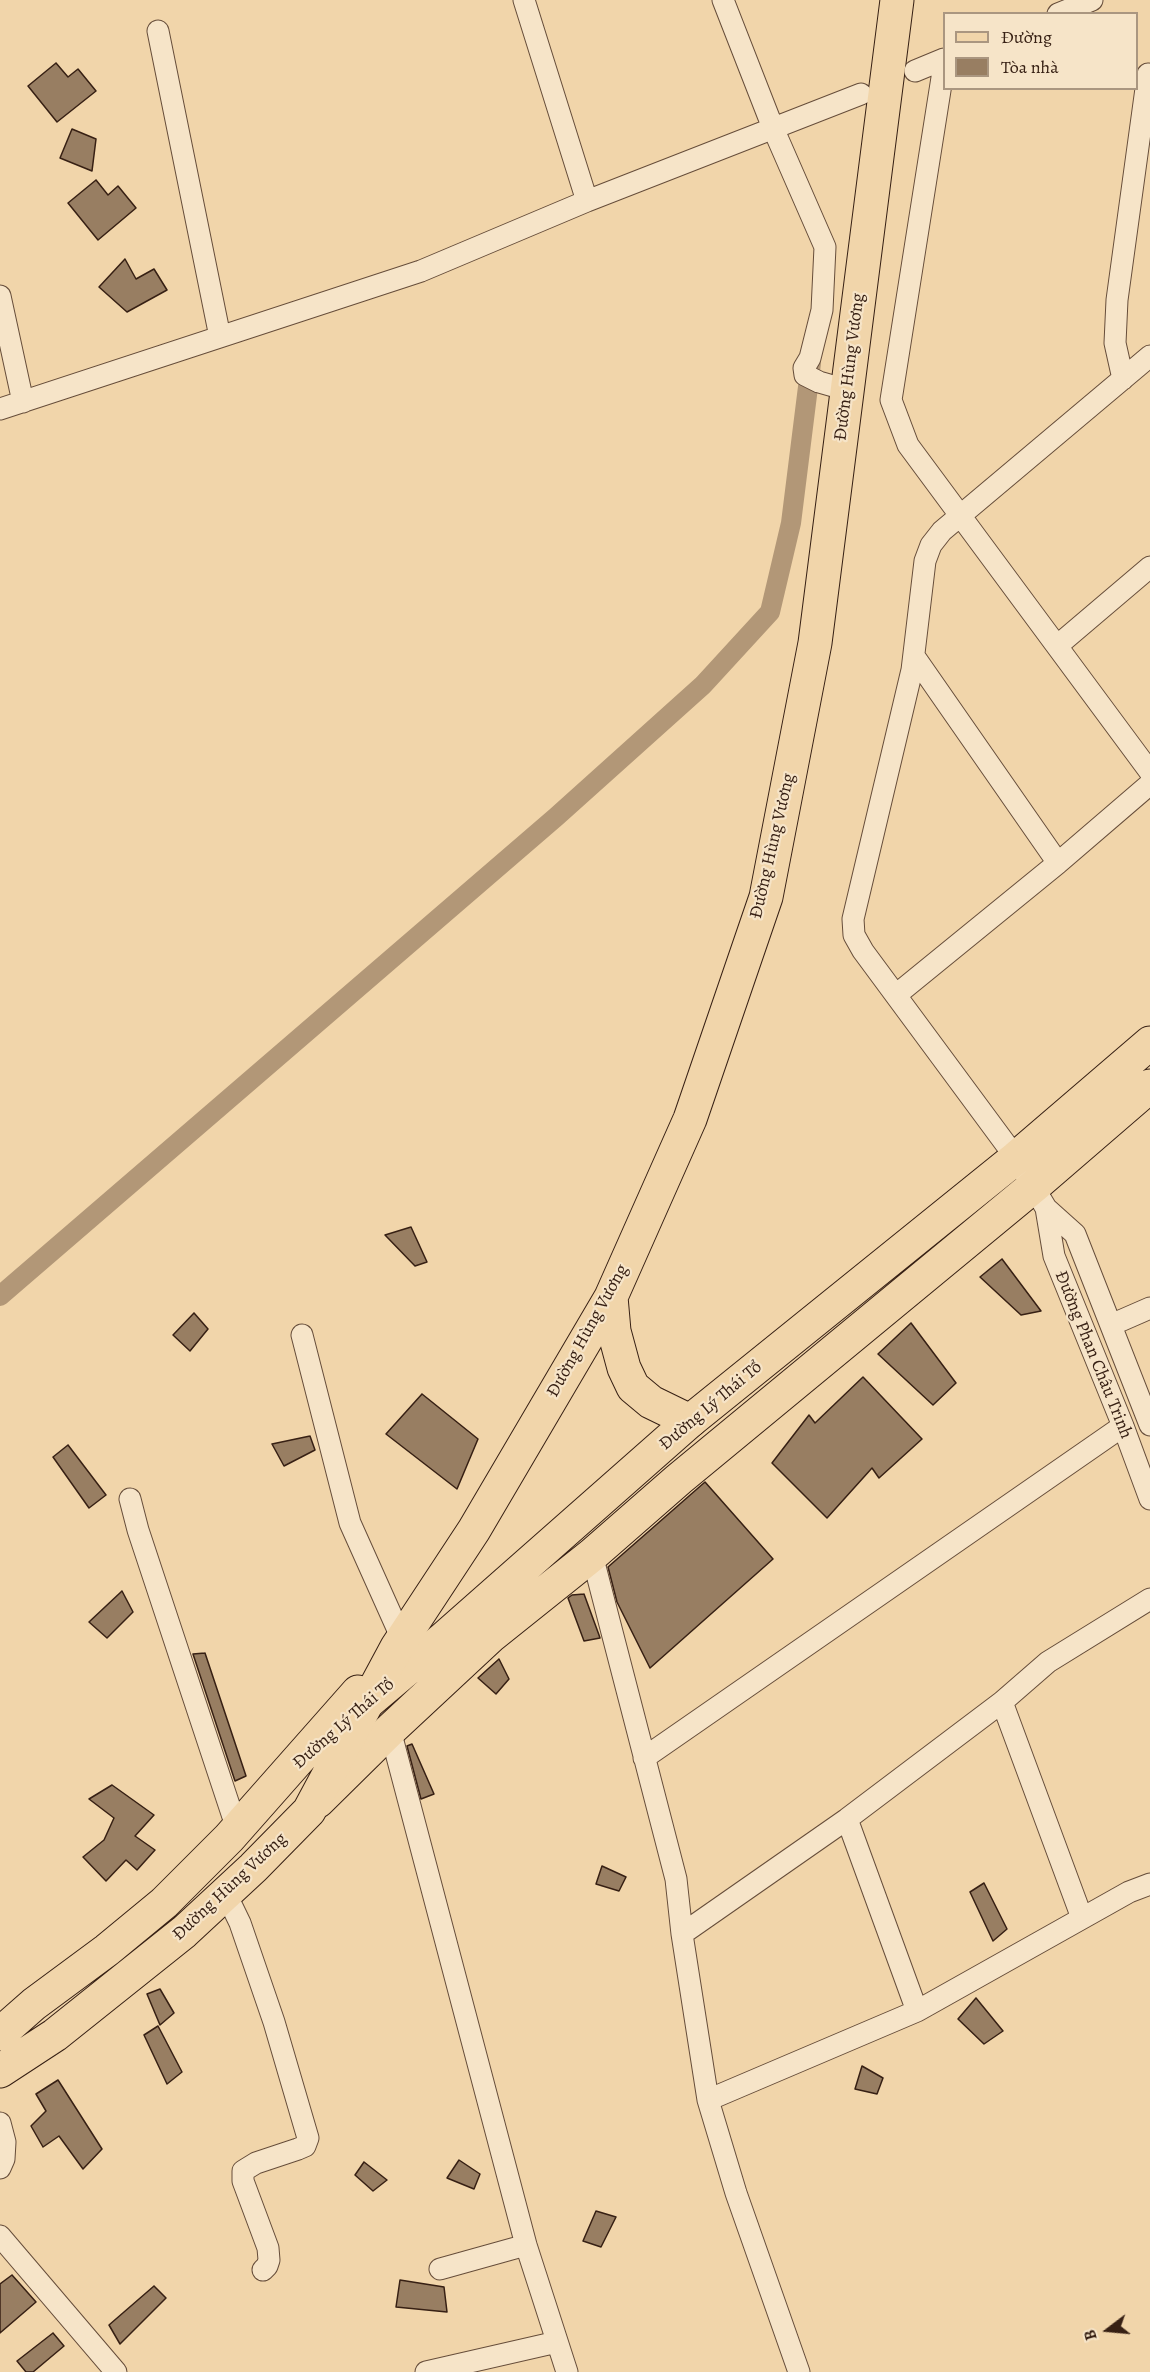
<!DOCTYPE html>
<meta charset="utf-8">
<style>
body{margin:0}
#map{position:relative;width:1150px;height:2372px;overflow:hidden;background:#f1d5aa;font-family:Alegreya,serif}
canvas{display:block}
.legend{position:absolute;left:943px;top:12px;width:195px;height:78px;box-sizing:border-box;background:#f6e4c8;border:2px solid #aa9680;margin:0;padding:8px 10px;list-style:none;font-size:18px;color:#372014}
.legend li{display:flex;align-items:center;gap:12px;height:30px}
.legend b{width:30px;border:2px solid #aa9680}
.north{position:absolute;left:1078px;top:2300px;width:60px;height:60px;-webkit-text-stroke:4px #f6e4c8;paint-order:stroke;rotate:254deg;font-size:16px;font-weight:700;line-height:24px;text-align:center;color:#372014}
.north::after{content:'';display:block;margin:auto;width:21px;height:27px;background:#372014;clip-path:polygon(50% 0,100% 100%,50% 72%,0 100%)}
</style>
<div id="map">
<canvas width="1150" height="2372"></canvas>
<ul class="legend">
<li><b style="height:8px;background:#f1d5aa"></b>Đường</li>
<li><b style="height:16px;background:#987e62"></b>Tòa nhà</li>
</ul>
<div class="north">B</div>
</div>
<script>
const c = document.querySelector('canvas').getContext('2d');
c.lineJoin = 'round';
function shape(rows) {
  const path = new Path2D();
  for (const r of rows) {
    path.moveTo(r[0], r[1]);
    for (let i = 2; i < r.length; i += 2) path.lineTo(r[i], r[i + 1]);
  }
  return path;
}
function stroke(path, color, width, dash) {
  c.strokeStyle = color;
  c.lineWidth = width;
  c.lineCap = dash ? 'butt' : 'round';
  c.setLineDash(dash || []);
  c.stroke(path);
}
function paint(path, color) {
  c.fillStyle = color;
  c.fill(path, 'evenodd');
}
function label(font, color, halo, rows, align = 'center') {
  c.font = font + ' Alegreya,serif';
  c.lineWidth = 4.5;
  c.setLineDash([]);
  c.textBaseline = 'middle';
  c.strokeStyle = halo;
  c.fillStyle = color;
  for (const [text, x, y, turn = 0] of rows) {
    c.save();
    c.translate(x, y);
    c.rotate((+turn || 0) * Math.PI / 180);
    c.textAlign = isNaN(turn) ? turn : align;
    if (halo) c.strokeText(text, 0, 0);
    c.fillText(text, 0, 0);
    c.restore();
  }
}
stroke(shape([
 [0,1296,556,817,703,685,770,612,791,523,811,363]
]), '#b29777', 20);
const building = shape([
 [56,63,68,77,78,69,96,91,57,122,28,86,56,63],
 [72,129,96,139,92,171,60,158,72,129],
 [96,180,108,195,118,186,136,208,98,240,68,203,96,180],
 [125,259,136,279,154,269,167,290,127,312,99,287,125,259],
 [411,1227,427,1262,415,1266,385,1235,411,1227],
 [1002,1259,1041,1311,1021,1315,980,1277,1002,1259],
 [194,1313,208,1329,190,1351,173,1335,194,1313],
 [911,1323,956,1383,933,1405,878,1354,911,1323],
 [863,1377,922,1439,879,1478,872,1468,827,1518,772,1463,809,1415,815,1423,863,1377],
 [422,1394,478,1439,457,1489,386,1434,422,1394],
 [310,1436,315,1450,284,1466,272,1444,310,1436],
 [68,1445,106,1495,89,1508,53,1457,68,1445],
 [705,1482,773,1559,650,1668,617,1602,608,1567,705,1482],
 [122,1591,133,1612,107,1638,89,1622,122,1591],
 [584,1594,599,1635,600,1638,584,1641,568,1598,572,1595,584,1594],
 [205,1653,246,1776,235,1781,193,1654,205,1653],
 [499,1659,509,1679,496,1694,478,1678,499,1659],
 [412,1744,434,1794,421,1799,407,1746,412,1744],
 [112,1785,154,1815,135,1836,155,1850,137,1870,126,1860,106,1881,83,1857,104,1840,114,1818,89,1799,112,1785],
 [602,1866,626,1877,619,1891,596,1884,602,1866],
 [984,1883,1007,1929,993,1941,970,1892,984,1883],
 [160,1989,174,2013,160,2025,147,1994,160,1989],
 [976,1998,1003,2031,984,2044,958,2019,976,1998],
 [158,2026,182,2072,167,2084,144,2035,158,2026],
 [862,2066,883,2078,877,2094,855,2089,862,2066],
 [58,2080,102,2149,83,2169,59,2136,43,2147,31,2126,46,2111,36,2094,58,2080],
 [459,2160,480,2174,474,2189,447,2178,459,2160],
 [364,2162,387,2180,373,2191,355,2175,364,2162],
 [596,2211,616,2217,601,2247,583,2241,596,2211],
 [12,2275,36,2302,0,2333,0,2284,12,2275],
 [400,2280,444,2287,447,2312,396,2307,400,2280],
 [154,2286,166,2298,120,2344,109,2325,154,2286],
 [53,2333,64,2346,33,2372,26,2372,17,2361,53,2333]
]);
paint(building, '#987e62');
stroke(building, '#372014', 1.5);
const minor = shape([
 [524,0,587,201],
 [723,0,773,128,825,247,822,310,810,358,804,368,805,375,819,382,847,390],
 [1058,14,1092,0],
 [158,31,220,337],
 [944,65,891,400,908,445,1150,772],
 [915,71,944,59],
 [0,296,23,402],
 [1150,356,942,531,931,545,925,561,912,670,853,919,854,935,863,951,1016,1158,1046,1208,1075,1234,1150,1425],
 [1123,379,1115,343,1117,300,1148,74],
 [0,409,421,271,587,201,861,94],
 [1057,646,1150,567],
 [914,656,1058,863],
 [896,995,1058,863,1150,784],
 [1046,1208,1054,1256,1123,1426,1150,1499],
 [1111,1325,1150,1308],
 [302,1335,350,1523,402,1639],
 [130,1499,138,1530,237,1829],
 [592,1555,676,1879,682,1934,708,2100,736,2193,799,2372],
 [1002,1702,1082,1918],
 [390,1730,526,2245,567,2372],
 [644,1758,1123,1426],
 [847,1819,917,2011],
 [226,1894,240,1923,274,2022,308,2138,305,2146,298,2149,256,2163,243,2171,243,2181,268,2248,269,2260,267,2266,263,2270],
 [682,1934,847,1819,1002,1702,1048,1662,1150,1599],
 [708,2100,917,2011,1129,1892,1150,1884],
 [0,2123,5,2142,4,2159,0,2168],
 [0,2236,116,2372],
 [440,2269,526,2245],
 [426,2372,557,2342]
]);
const primary = shape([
 [367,1703,444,1638,690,1421,1016,1158,1150,1043],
 [318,1801,390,1730,492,1635,592,1555,679,1479,1034,1186,1150,1086]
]);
const trunk = shape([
 [611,1297,614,1331,624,1368,633,1387,651,1402,690,1421],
 [0,2034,34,2004,107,1950,164,1903,229,1838,358,1692],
 [0,2071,55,2035,184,1932,253,1868,309,1811,397,1647,474,1530,611,1297,690,1119,766,897,815,643,897,0]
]);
stroke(minor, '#664d3a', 23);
stroke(primary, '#372014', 35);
stroke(trunk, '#372014', 35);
stroke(minor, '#f6e4c8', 21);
stroke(primary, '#f1d5aa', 33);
stroke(trunk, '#f1d5aa', 33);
label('18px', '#372014', '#f6e4c8', [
 ["Đường Hùng Vương",850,367,-83],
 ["Đường Hùng Vương",773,846,-77],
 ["Đường Hùng Vương",588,1331,-61],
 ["Đường Phan Châu Trinh",1093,1355,68],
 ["Đường Lý Thái Tổ",711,1406,-40],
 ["Đường Lý Thái Tổ",344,1724,-41],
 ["Đường Hùng Vương",230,1887,-43]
]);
</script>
